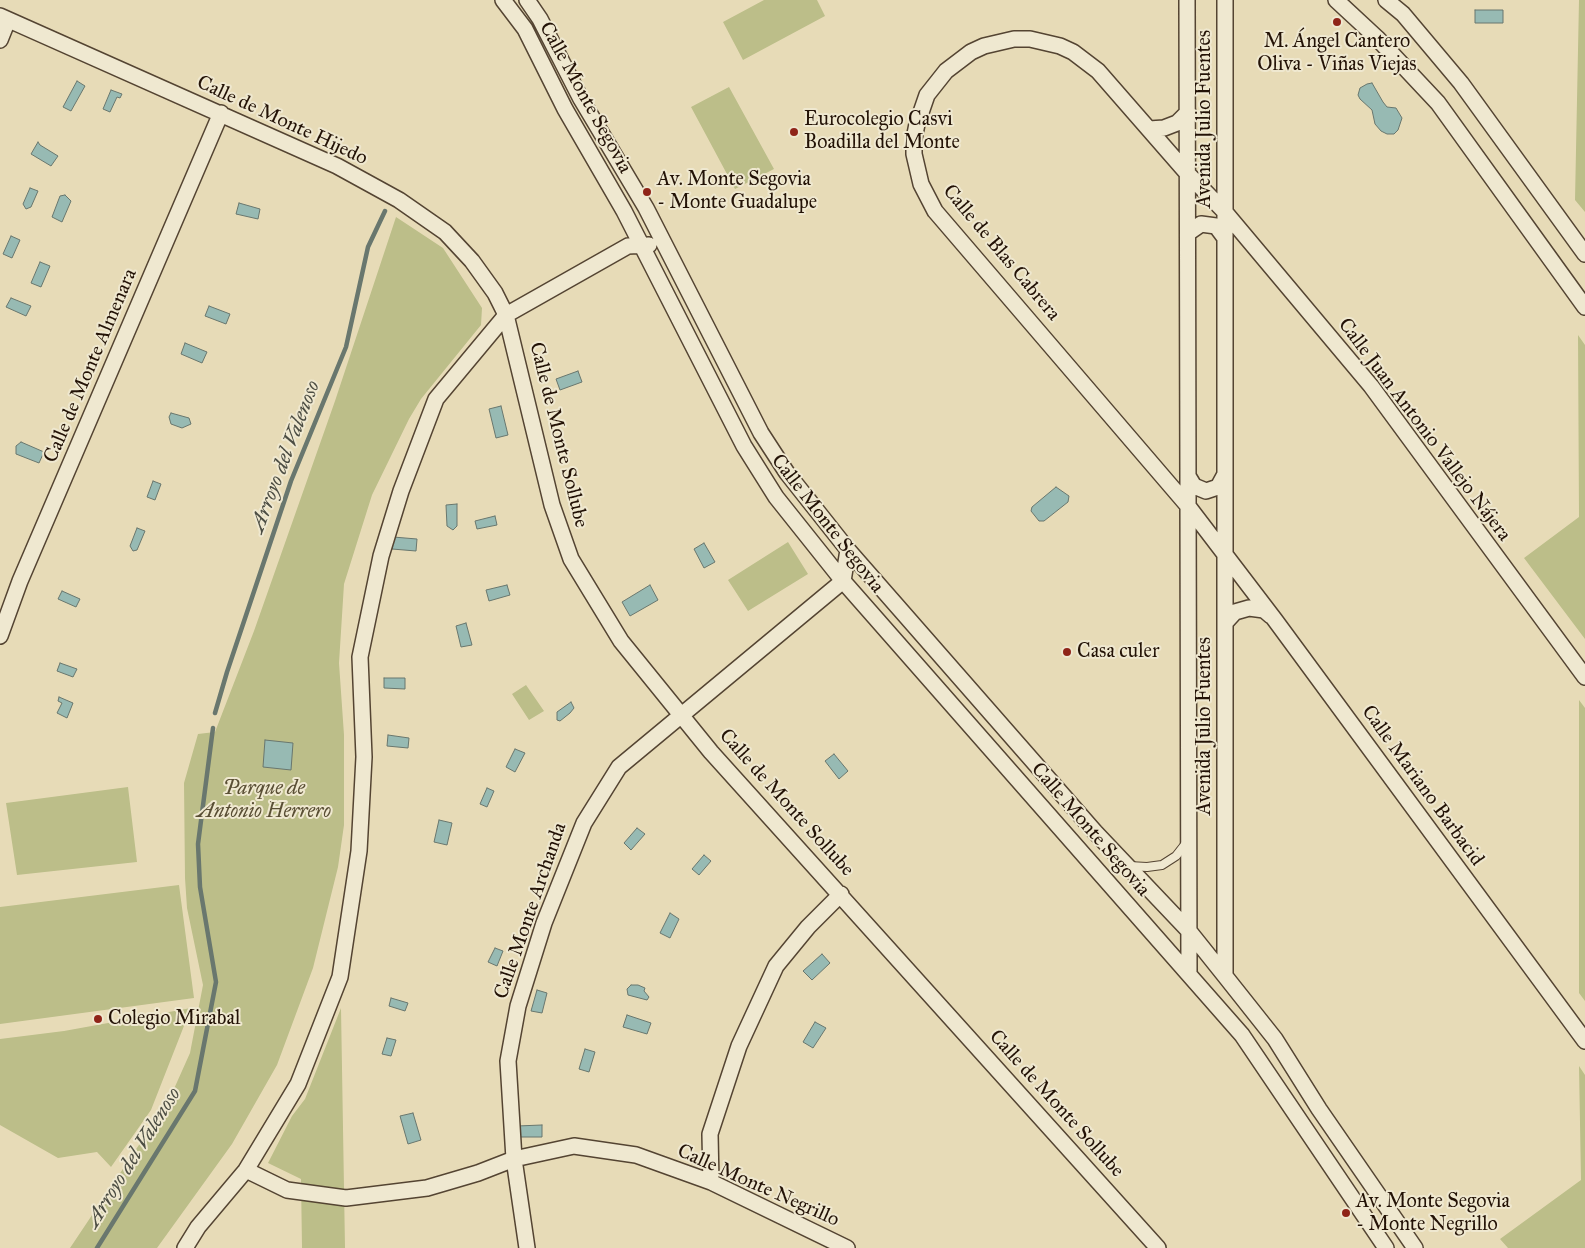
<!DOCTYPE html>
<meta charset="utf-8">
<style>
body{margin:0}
canvas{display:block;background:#e7dbb7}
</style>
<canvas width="1585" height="1248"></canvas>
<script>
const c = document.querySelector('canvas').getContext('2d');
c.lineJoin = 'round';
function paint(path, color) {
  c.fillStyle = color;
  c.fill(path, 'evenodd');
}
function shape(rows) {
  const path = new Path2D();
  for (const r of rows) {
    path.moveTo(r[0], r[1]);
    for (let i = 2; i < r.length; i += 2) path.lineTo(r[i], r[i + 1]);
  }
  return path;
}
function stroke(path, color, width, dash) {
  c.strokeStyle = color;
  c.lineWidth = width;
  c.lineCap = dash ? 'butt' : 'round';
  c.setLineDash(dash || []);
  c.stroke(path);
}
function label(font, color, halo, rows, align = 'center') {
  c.font = font + ' "IM FELL Great Primer",serif';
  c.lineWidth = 4;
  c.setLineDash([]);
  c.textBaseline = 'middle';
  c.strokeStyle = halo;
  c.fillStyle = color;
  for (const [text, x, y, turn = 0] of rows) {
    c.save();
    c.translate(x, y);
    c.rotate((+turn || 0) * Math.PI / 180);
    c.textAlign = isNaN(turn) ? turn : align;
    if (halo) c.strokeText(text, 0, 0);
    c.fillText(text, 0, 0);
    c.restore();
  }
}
paint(shape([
 [764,0,817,0,825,16,743,60,723,22],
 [1579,0,1585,0,1585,212,1575,200],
 [729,87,774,169,735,189,691,107],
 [396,217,443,248,482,308,481,325,421,399,409,419,372,495,344,584,339,663,344,735,344,825,338,867,313,968,277,1065,232,1144,157,1248,70,1248,169,1100,190,1053,203,985,187,908,185,878,184,783,198,734,215,732,254,631,335,401],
 [1578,335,1585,345,1585,639,1524,558,1579,517],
 [788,542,808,574,748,611,728,580],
 [526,685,544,711,529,720,512,694],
 [1579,700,1585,708,1585,1001,1579,993],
 [128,787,137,862,17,875,6,803],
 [179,885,194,998,0,1024,0,907],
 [191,1008,151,1110,111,1167,97,1152,58,1158,0,1125,0,1039,64,1031],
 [341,1008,345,1248,302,1248,301,1179,268,1163,292,1116,305,1099],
 [1579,1066,1585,1075,1585,1248,1508,1248,1500,1239,1581,1180]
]), '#bcbe89');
const water = shape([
 [1475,10,1503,10,1503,23,1475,23,1475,10],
 [77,81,85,86,71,111,63,107,77,81],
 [1372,83,1383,102,1387,107,1396,108,1402,118,1398,130,1394,134,1387,134,1381,131,1375,124,1372,110,1360,99,1358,95,1360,88,1367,84,1372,83],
 [111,90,122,94,120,98,117,97,110,112,103,109,111,90],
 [38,142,40,145,58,156,51,166,31,154,38,142],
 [30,188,38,191,31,207,26,209,23,204,30,188],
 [65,195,71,201,62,222,52,217,60,196,65,195],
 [239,203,260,209,258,219,236,214,239,203],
 [11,236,20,240,12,258,3,254,11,236],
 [40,262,50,266,41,287,31,283,40,262],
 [11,298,31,306,26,316,6,307,11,298],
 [209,306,230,314,226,324,205,316,209,306],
 [185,343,207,352,202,363,181,354,185,343],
 [578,371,582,382,560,390,556,379,578,371],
 [501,406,508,435,496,438,489,409,501,406],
 [171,413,189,418,191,424,182,428,171,424,169,417,171,413],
 [21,442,44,452,39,463,16,454,16,446,21,442],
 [153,481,161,484,155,500,147,497,153,481],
 [1056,487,1069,496,1068,502,1044,521,1039,521,1031,511,1032,507,1056,487],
 [457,504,457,526,453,530,447,526,446,505,457,504],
 [495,516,497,525,477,529,475,521,495,516],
 [137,528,145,531,137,550,133,551,130,546,137,528],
 [393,537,417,539,416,551,392,549,393,537],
 [704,543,715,562,704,568,694,549,704,543],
 [507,585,510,595,489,601,486,590,507,585],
 [650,585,658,600,630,616,622,602,650,585],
 [62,591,80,599,76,607,58,599,62,591],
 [466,623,472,645,461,647,456,626,466,623],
 [60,663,77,669,73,677,57,671,60,663],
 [384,678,405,678,405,689,384,688,384,678],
 [59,697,73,703,67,718,57,713,62,703,58,701,59,697],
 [571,702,574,708,570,713,560,721,557,720,557,712,571,702],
 [388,735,409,738,408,748,387,746,388,735],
 [265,740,293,743,291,770,263,767,265,740],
 [515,749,525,753,515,772,506,767,515,749],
 [834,754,848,771,839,779,825,761,834,754],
 [487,788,494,791,487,807,480,804,487,788],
 [439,820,452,823,447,845,434,842,439,820],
 [637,828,645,834,631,850,624,843,637,828],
 [704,855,711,861,699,875,692,869,704,855],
 [670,913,679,919,670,938,660,933,670,913],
 [495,948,503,951,497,966,488,962,495,948],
 [822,954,830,963,812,980,803,971,822,954],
 [631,985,638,985,645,988,644,991,649,997,647,1000,628,995,627,989,631,985],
 [537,990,547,993,542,1013,531,1011,537,990],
 [391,998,408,1003,405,1011,389,1006,391,998],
 [627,1015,651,1023,647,1034,623,1027,627,1015],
 [815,1022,826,1028,813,1048,803,1042,815,1022],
 [387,1038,396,1040,391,1056,382,1054,387,1038],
 [585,1049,595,1052,589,1072,579,1069,585,1049],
 [413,1113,421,1140,408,1144,400,1116,413,1113],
 [542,1125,542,1137,517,1137,517,1126,542,1125]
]);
paint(water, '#97bab3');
stroke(water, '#69776e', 1);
stroke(shape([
 [215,713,227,672,291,481,346,347,368,247,385,211],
 [97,1248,195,1091,216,982,200,887,198,844,213,728]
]), '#69776e', 4.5);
const service = shape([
 [1129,866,1147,867,1162,865,1176,856,1187,842]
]);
const minor = shape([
 [503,0,525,29,565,109,624,211,744,446,776,497,843,581,1242,1035,1386,1248],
 [527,0,540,19,581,99,646,208,761,433,787,473,848,550,1095,832,1189,931,1225,976,1275,1039,1319,1109,1415,1248],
 [1187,0,1189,973],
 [1225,0,1225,976],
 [1336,0,1377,38,1438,103,1585,307],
 [1386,0,1403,14,1461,83,1585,254],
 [0,16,337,166,399,200,445,232,472,261,495,293,506,315,552,505,571,559,621,641,711,752,1158,1248],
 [0,40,8,20],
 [1149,129,1164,128,1177,123,1188,112],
 [1188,233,1201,224,1216,226,1225,238],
 [1188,476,1194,486,1206,491,1218,487,1224,476],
 [1225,623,1235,612,1249,608,1264,610,1271,616],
 [0,636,20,581,221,113],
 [1585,677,1371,386,1225,212,1187,173,1098,71,1073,52,1060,46,1030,39,1014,39,984,46,971,52,946,71,927,95,917,124,914,139,914,154,921,184,935,211,1188,506,1275,620,1585,1041],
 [246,1170,287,1190,346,1198,427,1188,478,1173,514,1159,574,1146,636,1155,711,1182,847,1248],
 [711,1182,710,1134,739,1046,776,966,808,927,841,894],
 [185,1248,198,1227,246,1170,298,1084,340,977,359,851,364,757,360,657,381,556,401,491,436,399,506,315,628,246,649,245],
 [527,1248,514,1159,508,1061,518,1006,544,923,584,823,619,767,843,581,848,550]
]);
stroke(service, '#544432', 10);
stroke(minor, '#544432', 18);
stroke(service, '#efe8d0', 8);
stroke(minor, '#efe8d0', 15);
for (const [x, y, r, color] of [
 [1337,22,5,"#8f2418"],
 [794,132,5,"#8f2418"],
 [647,192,5,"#8f2418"],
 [1067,652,5,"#8f2418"],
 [98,1019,5,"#8f2418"],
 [1346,1213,5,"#8f2418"]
]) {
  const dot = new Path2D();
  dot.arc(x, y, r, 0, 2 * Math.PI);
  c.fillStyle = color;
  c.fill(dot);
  stroke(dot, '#efe8d0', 2);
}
label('20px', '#231206', '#efe8d0', [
 ["M. Ángel Cantero",1337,42,"center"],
 ["Oliva - Viñas Viejas",1337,65,"center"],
 ["Eurocolegio Casvi",804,120],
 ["Boadilla del Monte",804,143],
 ["Av. Monte Segovia",657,180],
 ["- Monte Guadalupe",657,203],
 ["Casa culer",1077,652],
 ["Colegio Mirabal",108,1019],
 ["Av. Monte Segovia",1356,1202],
 ["- Monte Negrillo",1356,1225]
], 'left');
label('20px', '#231206', '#efe8d0', [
 ["Calle Monte Segovia",585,98,61],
 ["Avenida Julio Fuentes",1205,119,-90],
 ["Calle de Monte Hijedo",282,121,25],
 ["Calle de Blas Cabrera",1001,253,50],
 ["Calle de Monte Almenara",91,366,-67],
 ["Calle Juan Antonio Vallejo Nájera",1424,430,53],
 ["Calle de Monte Sollube",558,435,76],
 ["Calle Monte Segovia",827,524,52],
 ["Avenida Julio Fuentes",1205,726,-90],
 ["Calle Mariano Barbacid",1422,786,54],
 ["Calle de Monte Sollube",786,803,48],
 ["Calle Monte Segovia",1090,830,49],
 ["Calle Monte Archanda",531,911,-71],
 ["Calle de Monte Sollube",1056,1104,48],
 ["Calle Monte Negrillo",758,1186,24]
]);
label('italic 20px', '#594e34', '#efe8d0', [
 ["Parque de",264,789],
 ["Antonio Herrero",264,812]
]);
label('italic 21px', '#4c4d43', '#efe8d0', [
 ["Arroyo del Valenoso",286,457,-69],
 ["Arroyo del Valenoso",134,1158,-58]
]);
</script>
